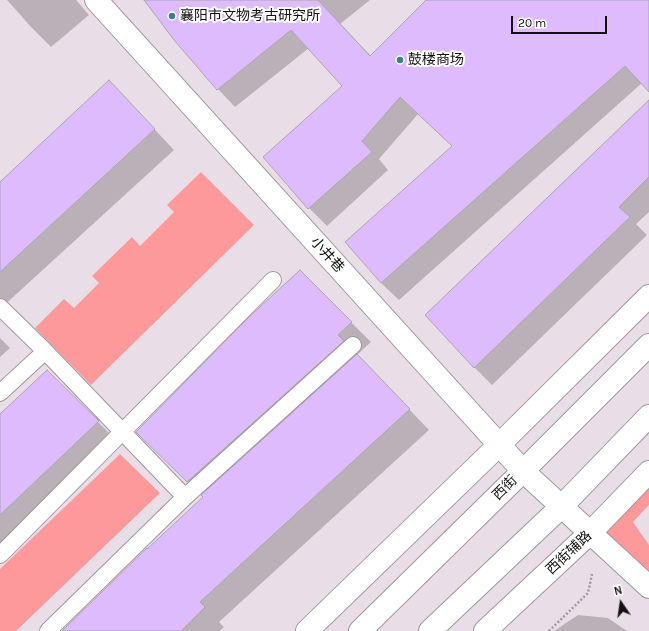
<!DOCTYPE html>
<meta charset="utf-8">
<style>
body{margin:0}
#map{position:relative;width:649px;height:631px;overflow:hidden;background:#e9dee7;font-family:Karla,sans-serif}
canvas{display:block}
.north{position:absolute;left:601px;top:583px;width:40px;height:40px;-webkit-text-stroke:3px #fff;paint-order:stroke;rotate:347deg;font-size:11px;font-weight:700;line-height:16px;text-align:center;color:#141113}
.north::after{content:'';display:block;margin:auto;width:14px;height:18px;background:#141113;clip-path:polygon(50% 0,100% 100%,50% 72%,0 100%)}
.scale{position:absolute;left:511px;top:16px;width:96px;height:18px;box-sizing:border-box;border:2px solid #141113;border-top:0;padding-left:5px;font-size:12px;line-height:14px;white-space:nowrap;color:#141113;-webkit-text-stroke:3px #fff;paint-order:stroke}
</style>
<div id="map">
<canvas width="649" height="631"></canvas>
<div class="north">N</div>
<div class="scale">20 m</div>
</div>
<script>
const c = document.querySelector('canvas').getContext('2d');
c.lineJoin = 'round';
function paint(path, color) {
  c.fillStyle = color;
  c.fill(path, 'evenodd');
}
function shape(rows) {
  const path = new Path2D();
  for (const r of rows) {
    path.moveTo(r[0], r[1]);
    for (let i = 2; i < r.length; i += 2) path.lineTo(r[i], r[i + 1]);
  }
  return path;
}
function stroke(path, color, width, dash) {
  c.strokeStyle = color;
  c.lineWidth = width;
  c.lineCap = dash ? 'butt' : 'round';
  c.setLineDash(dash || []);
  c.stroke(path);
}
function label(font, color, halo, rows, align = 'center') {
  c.font = font + ' Karla,"Noto Sans SC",sans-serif';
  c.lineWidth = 4;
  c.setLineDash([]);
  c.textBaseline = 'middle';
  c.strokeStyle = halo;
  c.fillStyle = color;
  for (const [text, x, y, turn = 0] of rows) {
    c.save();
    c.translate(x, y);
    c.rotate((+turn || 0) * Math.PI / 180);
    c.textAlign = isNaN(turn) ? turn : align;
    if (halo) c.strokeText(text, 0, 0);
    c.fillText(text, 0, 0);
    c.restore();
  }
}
paint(shape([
 [201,172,254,225,91,385,35,328,64,299,74,308,99,283,92,276,132,237,140,246,174,212,167,205],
 [120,454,160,493,16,631,0,631,0,569],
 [649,472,649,505,633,522,649,545,649,587,590,533]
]), '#fd999b');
paint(shape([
 [7,0,76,0,89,15,51,47,31,27],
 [145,0,370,0,340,24,371,56,427,0,649,0,649,90,642,83,399,300,381,283,453,147,418,114,379,159,388,170,327,226,309,208,265,157,344,86,309,48,235,107,218,89],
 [109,81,174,150,0,309,0,184],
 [649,102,649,212,636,224,647,235,492,385,475,368,427,315],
 [300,272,371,342,357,355,429,430,219,622,224,627,220,631,63,631,147,550,204,497,157,451],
 [0,338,10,348,0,357],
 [47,371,118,442,0,553,0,415],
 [578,615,608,618,627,631,554,631]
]), '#0003');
const building = shape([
 [144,0,318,0,370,56,426,0,649,0,649,92,625,66,381,283,345,242,452,146,400,97,362,141,372,152,308,209,263,157,342,86,291,30,217,90,174,40,144,0],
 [109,80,155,129,0,272,0,182,109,80],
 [649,100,649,177,619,207,630,217,474,368,425,315,649,100],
 [300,270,352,322,338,335,344,341,187,482,136,432,248,318,300,270],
 [357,354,410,409,200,602,205,607,181,631,62,631,147,548,147,549,203,497,201,495,357,354],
 [47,370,99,421,0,515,0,414,47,370]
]);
paint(building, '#ddbbfc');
stroke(building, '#aaa5b0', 1);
const service = shape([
 [0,307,44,350],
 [0,393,40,356,44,350,185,497,48,631],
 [185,497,353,345],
 [0,555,273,280]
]);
const minor = shape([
 [96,0,523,471,649,587]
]);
const tertiary = shape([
 [307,631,499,445,649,296],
 [485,631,590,533,649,472]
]);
const primary = shape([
 [360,631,523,471,649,345],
 [430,631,561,507,649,416]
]);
stroke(service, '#9f969e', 18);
stroke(minor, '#9f969e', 24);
stroke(tertiary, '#9f969e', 24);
stroke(primary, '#9f969e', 24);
stroke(shape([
 [549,631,588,593,592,574]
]), '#a1999f', 2.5, [2, 2]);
stroke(service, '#fff', 16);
stroke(minor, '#fff', 22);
stroke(tertiary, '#fff', 22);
stroke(primary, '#fff', 22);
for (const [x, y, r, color] of [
 [172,16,4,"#3c818f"],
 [400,60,4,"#3c818f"]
]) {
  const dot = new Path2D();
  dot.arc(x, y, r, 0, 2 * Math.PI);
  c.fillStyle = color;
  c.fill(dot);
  stroke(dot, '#fff', 1.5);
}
label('14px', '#141113', '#fff', [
 ["襄阳市文物考古研究所",180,16],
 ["鼓楼商场",408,60]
], 'left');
label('14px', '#141113', '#fff', [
 ["小井巷",327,255,48],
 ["西街",505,488,-45],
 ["西街辅路",569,553,-43]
]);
</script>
